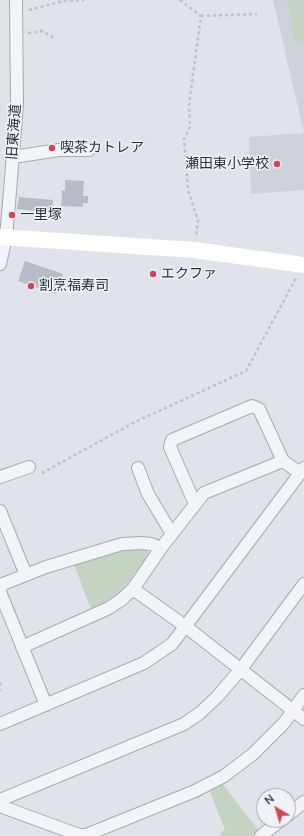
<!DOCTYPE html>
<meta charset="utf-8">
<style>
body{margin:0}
#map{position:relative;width:304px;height:836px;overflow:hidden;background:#e0e3e9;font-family:Mulish,sans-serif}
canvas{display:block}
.north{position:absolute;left:256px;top:788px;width:40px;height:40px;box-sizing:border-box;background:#f0f2f6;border:1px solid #a0a5ad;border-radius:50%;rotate:322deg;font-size:11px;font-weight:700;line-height:16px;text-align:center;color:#293140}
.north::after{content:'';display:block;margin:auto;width:14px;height:18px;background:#cb4958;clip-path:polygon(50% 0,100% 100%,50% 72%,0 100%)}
</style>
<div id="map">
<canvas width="304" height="836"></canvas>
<div class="north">N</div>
</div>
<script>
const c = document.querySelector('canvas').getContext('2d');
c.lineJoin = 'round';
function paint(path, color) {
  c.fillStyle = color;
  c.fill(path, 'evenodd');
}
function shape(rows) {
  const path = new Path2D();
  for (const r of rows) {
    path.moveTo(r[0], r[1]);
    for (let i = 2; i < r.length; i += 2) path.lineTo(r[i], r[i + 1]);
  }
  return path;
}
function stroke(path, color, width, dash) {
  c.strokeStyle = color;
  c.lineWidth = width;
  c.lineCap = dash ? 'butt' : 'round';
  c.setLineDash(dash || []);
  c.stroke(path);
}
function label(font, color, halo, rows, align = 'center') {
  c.font = font + ' Mulish,"Noto Sans JP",sans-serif';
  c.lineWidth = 3;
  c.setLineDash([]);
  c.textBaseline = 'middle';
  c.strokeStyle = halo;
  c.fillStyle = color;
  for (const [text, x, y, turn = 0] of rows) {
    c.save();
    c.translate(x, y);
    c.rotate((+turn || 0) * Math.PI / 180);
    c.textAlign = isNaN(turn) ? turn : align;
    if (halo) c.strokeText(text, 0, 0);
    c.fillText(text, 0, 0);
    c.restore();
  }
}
paint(shape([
 [273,0,304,0,304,190,251,194,249,137,304,133]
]), '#ced2db');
paint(shape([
 [287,0,304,0,304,41,296,44],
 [146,548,149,555,121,592,110,601,91,609,74,565,116,551],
 [222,783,259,831,252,836,222,836,220,833,225,830,210,792]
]), '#c5d3c2');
paint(shape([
 [65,180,84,181,83,196,88,196,88,203,83,203,83,207,61,206,62,190,65,191],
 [19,197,53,200,52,213,17,209],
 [25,261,63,274,56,294,18,281]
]), '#b8bcc6');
const street = shape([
 [13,157,59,150,89,150],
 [0,264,6,237,9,203,17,105,16,0],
 [138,468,148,494,172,534],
 [0,477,29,467],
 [195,504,170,447,172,440,252,406,259,409,283,461],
 [0,511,26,575],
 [0,589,3,584,46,567,122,544,142,543,151,544,161,548],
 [133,589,185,626,304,719],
 [0,592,46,705],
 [22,647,109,608,121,600,133,589,161,548,204,493,283,461,300,473],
 [0,724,144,663,172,644,304,468],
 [0,800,184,724,200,713,217,697,241,669,304,584],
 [0,806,79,835,86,835,195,791,224,776,253,754,284,723,304,695],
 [288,815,304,802],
 [261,836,281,820]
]);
stroke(street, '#a5aab3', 14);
stroke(shape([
 [180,0,201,16,189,104,190,127,184,139,188,190,198,221,196,236],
 [29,10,63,1,84,0],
 [201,16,257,14],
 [28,33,42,31,56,39],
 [42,473,135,422,246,371,296,278],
 [0,683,0,691]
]), '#bec1c7', 2.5, [3, 3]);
stroke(street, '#f3f4f7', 12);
stroke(shape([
 [0,237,194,250,304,265]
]), '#fff', 16);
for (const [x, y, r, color] of [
 [52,148,4,"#cb4958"],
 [277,164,4,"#cb4958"],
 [12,215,4,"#cb4958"],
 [153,274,4,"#cb4958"],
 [31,286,4,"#cb4958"]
]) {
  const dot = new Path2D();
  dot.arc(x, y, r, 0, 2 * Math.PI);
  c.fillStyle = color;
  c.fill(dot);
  stroke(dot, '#f0f2f6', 1.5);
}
label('14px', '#293140', '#f0f2f6', [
 ["旧東海道",14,132,-86]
]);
label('14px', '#293140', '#f0f2f6', [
 ["喫茶カトレア",60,148],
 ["瀬田東小学校",269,164,"right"],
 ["一里塚",20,215],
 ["エクファ",161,274],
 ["割烹福寿司",39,286]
], 'left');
</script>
